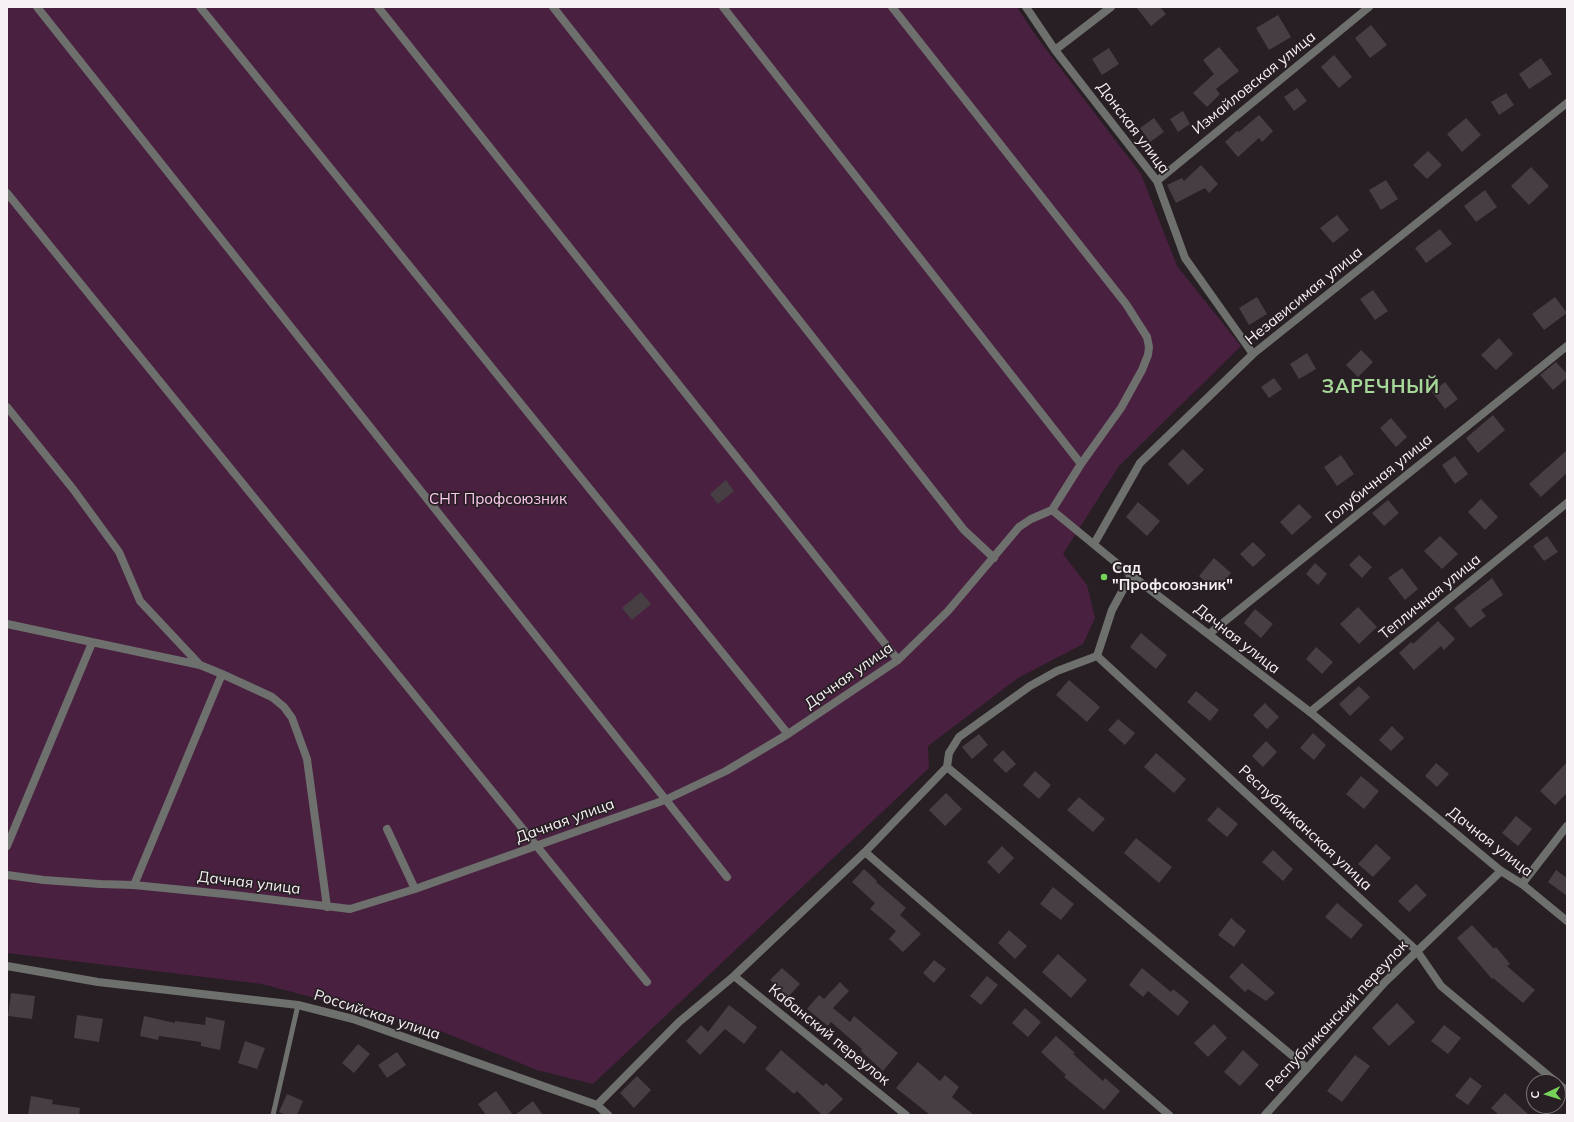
<!DOCTYPE html>
<meta charset="utf-8">
<style>
body{margin:0}
#map{position:relative;width:1574px;height:1122px;overflow:hidden;background:#271f24;font-family:Mulish,sans-serif}
canvas{display:block}
.frame{position:absolute;inset:0;border:8px solid #f6f1f4;pointer-events:none}
.north{position:absolute;left:1526px;top:1074px;width:40px;height:40px;box-sizing:border-box;background:#271f24;border:1px solid #7a7377;border-radius:50%;rotate:266deg;font-size:11px;font-weight:700;line-height:16px;text-align:center;color:#f6f1f4}
.north::after{content:'';display:block;margin:auto;width:14px;height:18px;background:#77d259;clip-path:polygon(50% 0,100% 100%,50% 72%,0 100%)}
</style>
<div id="map">
<canvas width="1574" height="1122"></canvas>
<div class="frame"></div>
<div class="north">С</div>
</div>
<script>
const c = document.querySelector('canvas').getContext('2d');
c.lineJoin = 'round';
function paint(path, color) {
  c.fillStyle = color;
  c.fill(path, 'evenodd');
}
function shape(rows) {
  const path = new Path2D();
  for (const r of rows) {
    path.moveTo(r[0], r[1]);
    for (let i = 2; i < r.length; i += 2) path.lineTo(r[i], r[i + 1]);
  }
  return path;
}
function stroke(path, color, width, dash) {
  c.strokeStyle = color;
  c.lineWidth = width;
  c.lineCap = dash ? 'butt' : 'round';
  c.setLineDash(dash || []);
  c.stroke(path);
}
function label(font, color, halo, rows, align = 'center') {
  c.font = font + ' Mulish,sans-serif';
  c.lineWidth = 3.5;
  c.setLineDash([]);
  c.textBaseline = 'middle';
  c.strokeStyle = halo;
  c.fillStyle = color;
  for (const [text, x, y, turn = 0] of rows) {
    c.save();
    c.translate(x, y);
    c.rotate((+turn || 0) * Math.PI / 180);
    c.textAlign = isNaN(turn) ? turn : align;
    if (halo) c.strokeText(text, 0, 0);
    c.fillText(text, 0, 0);
    c.restore();
  }
}
paint(shape([
 [7,7,1017,7,1036,36,1141,174,1177,266,1241,346,1119,466,1063,554,1087,585,1095,618,1083,644,1018,678,928,746,929,768,593,1084,537,1070,443,1032,262,984,7,953]
]), '#49203f');
paint(shape([
 [1136,7,1160,7,1166,14,1151,26],
 [1278,15,1291,37,1269,50,1256,28],
 [1371,25,1387,45,1370,58,1355,38],
 [1219,47,1239,71,1216,89,1220,94,1207,107,1193,93,1214,74,1203,60],
 [1109,48,1119,64,1102,75,1092,59],
 [1334,55,1352,77,1339,88,1321,67],
 [1541,58,1552,74,1529,89,1519,74],
 [1297,88,1307,101,1294,111,1284,97],
 [1506,93,1514,105,1499,115,1491,102],
 [1183,111,1190,124,1178,132,1170,119],
 [1259,115,1273,131,1262,142,1259,138,1238,157,1225,142,1237,131,1239,132],
 [1154,118,1164,132,1150,142,1140,128],
 [1466,118,1481,135,1462,152,1447,134],
 [1428,151,1442,165,1427,179,1413,165],
 [1201,165,1218,184,1209,193,1205,188,1176,203,1167,185,1182,178,1184,181],
 [1531,167,1549,186,1529,205,1511,186],
 [1386,180,1398,199,1381,210,1369,190],
 [1485,190,1497,207,1476,222,1464,206],
 [1337,215,1349,230,1333,243,1320,228],
 [1440,229,1452,244,1426,263,1415,248],
 [1373,290,1388,311,1375,320,1360,299],
 [1257,297,1267,314,1249,325,1239,308],
 [1555,297,1567,313,1544,330,1532,314],
 [1499,338,1513,354,1496,370,1481,355],
 [1361,350,1373,362,1358,377,1346,365],
 [1307,353,1316,369,1299,379,1290,364],
 [1556,362,1567,374,1567,378,1553,390,1540,375],
 [1274,378,1282,389,1269,398,1261,387],
 [1445,382,1458,399,1445,409,1432,392],
 [1493,415,1505,430,1478,453,1466,438],
 [1391,418,1407,437,1396,447,1380,428],
 [1183,449,1204,470,1188,485,1168,464],
 [1567,450,1567,473,1541,497,1529,484],
 [1341,455,1354,474,1337,486,1324,467],
 [1455,456,1468,474,1455,484,1442,465],
 [726,480,734,491,718,504,710,494],
 [1481,499,1498,517,1485,530,1468,512],
 [1388,500,1399,513,1384,526,1372,513],
 [1138,502,1160,521,1147,536,1126,517],
 [1299,504,1312,517,1292,535,1280,522],
 [1440,536,1458,554,1442,569,1424,551],
 [1547,536,1558,552,1544,561,1533,546],
 [1253,542,1266,555,1253,567,1240,554],
 [1359,555,1372,567,1362,578,1349,565],
 [1214,558,1231,573,1216,591,1199,576],
 [1315,563,1327,574,1318,585,1306,574],
 [1402,568,1418,589,1405,600,1388,578],
 [1492,578,1503,595,1481,610,1486,616,1470,628,1454,608],
 [641,592,651,604,632,620,622,608],
 [1358,607,1377,627,1359,644,1340,624],
 [1255,609,1273,624,1261,638,1244,623],
 [1438,621,1455,639,1444,650,1441,646,1414,670,1399,653,1411,642,1413,644],
 [1141,633,1167,655,1156,669,1130,647],
 [1316,647,1333,662,1322,674,1306,659],
 [1069,680,1100,707,1087,722,1056,695],
 [1359,686,1370,697,1350,716,1339,704],
 [1196,691,1219,710,1210,721,1187,702],
 [1265,703,1279,717,1267,729,1253,715],
 [1118,719,1135,733,1125,745,1108,730],
 [1392,726,1404,738,1391,751,1379,740],
 [1313,733,1326,745,1314,760,1300,748],
 [979,734,988,745,972,759,962,747],
 [1266,741,1277,752,1263,767,1252,756],
 [1003,750,1016,764,1006,773,993,760],
 [1156,753,1186,779,1174,793,1144,767],
 [1567,762,1567,793,1555,805,1540,791],
 [1436,763,1449,774,1437,787,1425,776],
 [1035,771,1051,785,1039,799,1023,785],
 [1361,776,1379,791,1364,809,1346,794],
 [946,793,962,809,945,826,929,810],
 [1079,797,1105,819,1093,832,1067,810],
 [1218,807,1238,824,1227,837,1207,820],
 [1516,816,1532,829,1518,846,1502,833],
 [1136,838,1172,867,1159,883,1124,853],
 [1376,844,1391,858,1373,877,1358,864],
 [1002,846,1014,858,999,874,987,862],
 [1273,850,1293,869,1283,881,1262,862],
 [864,869,877,881,876,882,906,908,900,915,921,934,903,952,889,939,896,931,870,909,875,903,852,882],
 [1556,870,1567,878,1567,896,1548,882],
 [1416,884,1427,895,1409,912,1398,901],
 [1053,887,1074,904,1061,920,1040,904],
 [1337,903,1363,925,1351,939,1325,917],
 [1231,918,1246,931,1234,947,1218,935],
 [1472,925,1494,949,1496,947,1510,964,1507,966,1535,990,1523,1003,1493,978,1492,979,1457,938],
 [1009,930,1027,946,1015,959,998,943],
 [1058,954,1087,980,1071,998,1042,972],
 [934,960,946,969,934,983,923,973],
 [1242,963,1275,993,1266,1001,1248,989,1245,992,1229,977],
 [782,968,800,984,788,997,770,980],
 [1142,968,1171,992,1173,989,1189,1002,1178,1016,1148,991,1143,997,1129,985],
 [987,976,998,985,981,1005,970,996],
 [840,982,849,991,833,1008,850,1022,854,1016,898,1053,883,1071,861,1051,862,1049,831,1022,828,1026,807,1009,819,995,824,999],
 [11,993,35,996,32,1019,8,1016],
 [1397,1003,1415,1022,1389,1046,1372,1028],
 [729,1005,757,1027,744,1044,725,1029,700,1055,686,1041,701,1025,708,1032],
 [1025,1008,1041,1022,1028,1037,1012,1023],
 [77,1015,103,1019,99,1042,74,1038],
 [144,1016,175,1023,175,1021,205,1025,206,1017,225,1021,220,1050,201,1046,201,1042,159,1036,158,1040,140,1036],
 [1214,1024,1227,1038,1208,1057,1194,1043],
 [1444,1025,1461,1038,1448,1054,1431,1041],
 [1056,1036,1075,1053,1073,1054,1103,1081,1105,1078,1120,1091,1104,1110,1064,1077,1066,1075,1041,1052],
 [245,1041,265,1048,257,1069,238,1063],
 [358,1044,370,1054,354,1073,342,1063],
 [781,1050,823,1086,826,1083,843,1099,827,1115,822,1115,797,1091,794,1094,765,1069],
 [1243,1050,1259,1065,1240,1086,1224,1072],
 [397,1052,406,1065,387,1078,378,1065],
 [1355,1055,1370,1066,1342,1102,1327,1091],
 [918,1062,940,1081,945,1075,959,1087,952,1097,974,1115,930,1115,896,1088],
 [637,1076,651,1090,634,1108,620,1093],
 [1470,1077,1482,1086,1468,1105,1455,1096],
 [496,1091,513,1115,486,1115,478,1104],
 [1505,1093,1529,1115,1499,1115,1491,1108],
 [287,1094,303,1101,297,1115,286,1115,279,1112],
 [31,1096,53,1100,52,1104,80,1108,79,1115,28,1115],
 [533,1101,543,1115,515,1115]
]), '#473e44');
stroke(shape([
 [273,1115,298,1005]
]), '#6d706c', 5);
stroke(shape([
 [37,7,727,877],
 [200,7,788,734],
 [378,7,898,660],
 [553,7,964,530,994,558],
 [723,7,1081,464],
 [1026,7,1055,50,1157,181,1185,258,1253,354],
 [1055,50,1111,7],
 [1157,181,1369,7],
 [7,193,647,982],
 [7,407,73,489,119,552,140,601,200,665,222,674,272,697,284,707,292,718,307,759,327,907],
 [1094,544,1140,463,1253,354,1567,103],
 [1131,575,1112,610,1097,656,1417,951,1441,986,1556,1082],
 [7,624,200,665],
 [1209,634,1567,346],
 [1310,712,1567,503],
 [947,767,1307,1068],
 [387,829,415,889],
 [7,846,92,643],
 [865,852,1169,1115],
 [7,875,44,880,100,884,134,885,234,895,350,909,415,889,665,800,726,771,788,734,898,660,948,611,1019,527,1031,519,1052,510,1081,464,1121,408,1142,370,1148,355,1149,347,1147,337,1126,304,892,7],
 [1522,884,1567,826],
 [134,885,222,674],
 [7,966,98,982,298,1005,353,1019,597,1105,608,1115],
 [734,976,906,1115],
 [1558,1084,1567,1091],
 [597,1105,679,1022,734,976,865,852,947,767,949,753,959,737,1030,686,1057,671,1097,656],
 [1265,1115,1385,982,1501,871]
]), '#6d706c', 8);
stroke(shape([
 [1052,510,1131,575,1310,712,1501,871,1522,884,1567,921]
]), '#6d706c', 8);
for (const [x, y, r, color] of [
 [1104,577,4,"#77d259"]
]) {
  const dot = new Path2D();
  dot.arc(x, y, r, 0, 2 * Math.PI);
  c.fillStyle = color;
  c.fill(dot);
  stroke(dot, '#271f24', 1.5);
}
label('15px', '#f6f1f4', '#271f24', [
 ["Измайловская улица",1254,83,-39],
 ["Донская улица",1133,128,53],
 ["Независимая улица",1304,296,-39],
 ["Голубичная улица",1379,479,-39],
 ["Тепличная улица",1430,597,-39],
 ["Дачная улица",1237,639,38],
 ["Дачная улица",849,676,-35],
 ["Дачная улица",565,821,-20],
 ["Республиканская улица",1305,828,43],
 ["Дачная улица",1490,842,38],
 ["Дачная улица",249,883,7],
 ["Российская улица",377,1015,18],
 ["Республиканский переулок",1337,1016,-47],
 ["Кабанский переулок",829,1035,39]
]);
label('15px', '#fdcaee', '#271f24', [
 ["СНТ Профсоюзник",498,499]
]);
label('bold 15px', '#f6f1f4', '#271f24', [
 ["Сад",1112,568],
 ["\"Профсоюзник\"",1112,585]
], 'left');
c.letterSpacing = '1px';
label('bold 19px', '#a6d798', '#271f24', [
 ["ЗАРЕЧНЫЙ",1381,387]
]);
c.letterSpacing = '0px';
</script>
